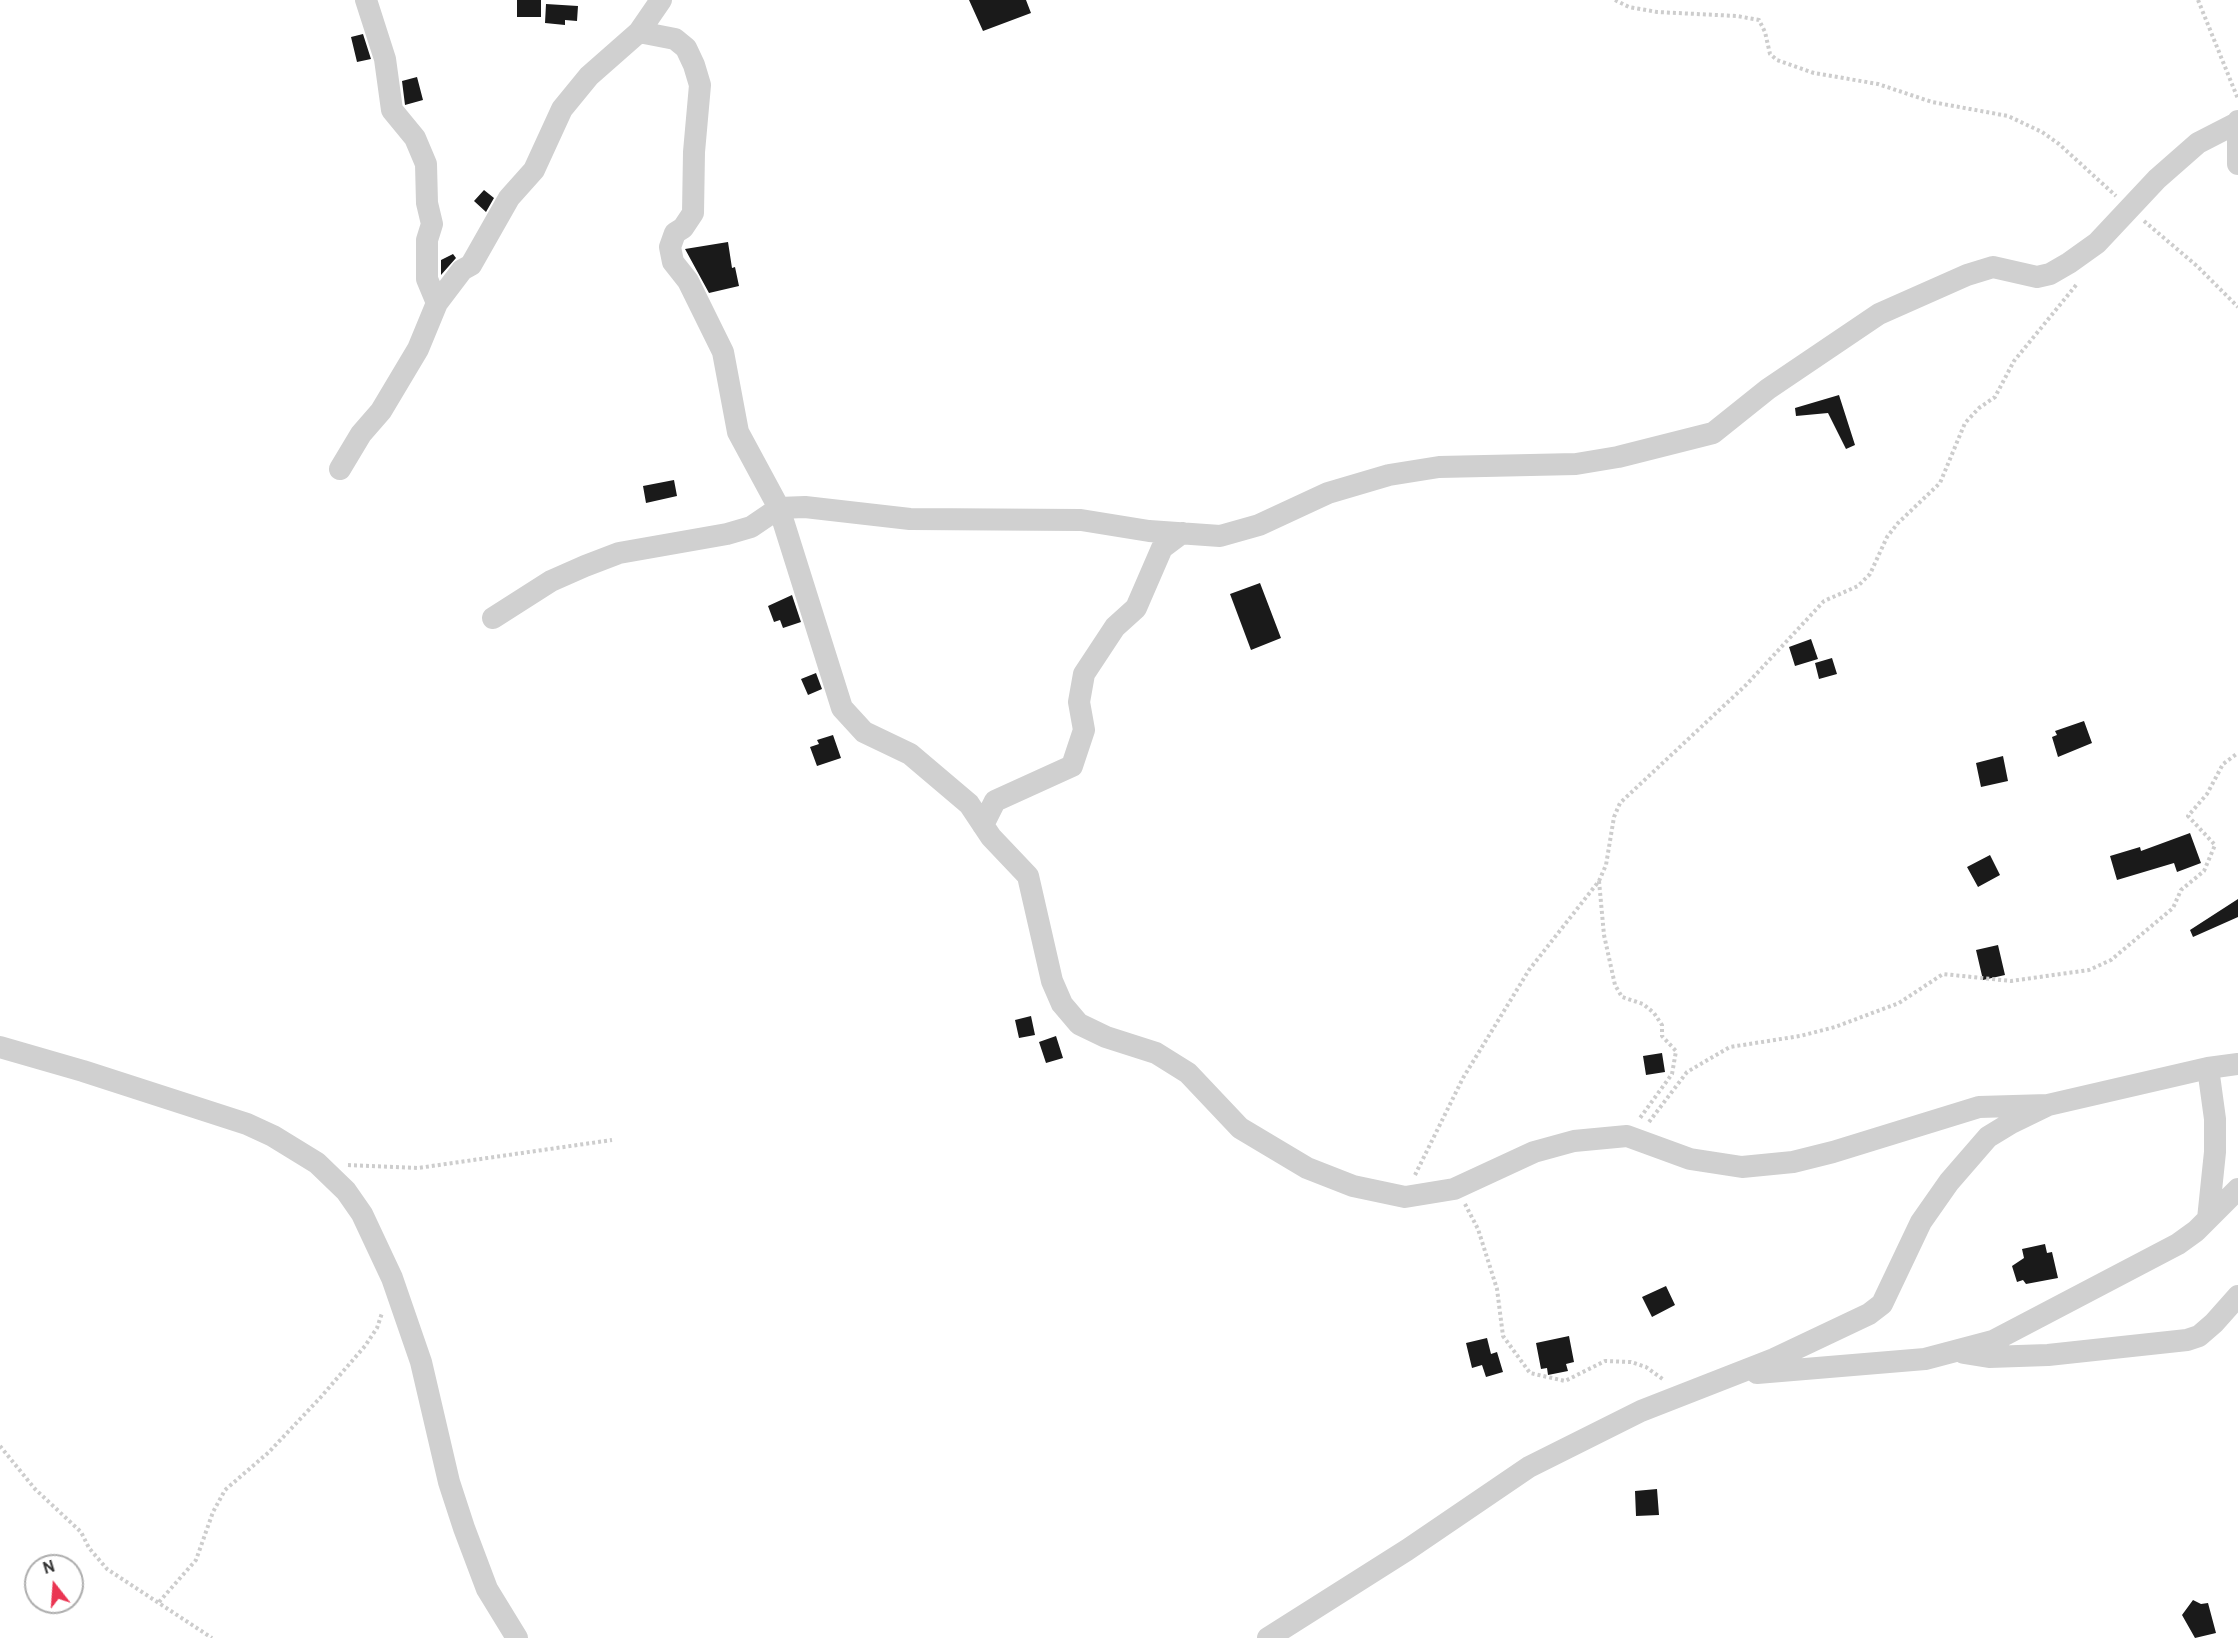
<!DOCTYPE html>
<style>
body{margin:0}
#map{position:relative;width:2238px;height:1638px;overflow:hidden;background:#fff;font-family:Overpass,sans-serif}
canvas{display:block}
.north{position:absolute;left:24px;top:1554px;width:60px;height:60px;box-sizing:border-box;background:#fff;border:2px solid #adadad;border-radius:50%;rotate:343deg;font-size:16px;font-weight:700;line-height:24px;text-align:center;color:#333}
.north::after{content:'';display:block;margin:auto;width:21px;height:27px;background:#ea3552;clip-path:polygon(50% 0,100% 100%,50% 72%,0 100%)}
</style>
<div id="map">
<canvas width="2238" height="1638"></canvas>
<div class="north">N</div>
</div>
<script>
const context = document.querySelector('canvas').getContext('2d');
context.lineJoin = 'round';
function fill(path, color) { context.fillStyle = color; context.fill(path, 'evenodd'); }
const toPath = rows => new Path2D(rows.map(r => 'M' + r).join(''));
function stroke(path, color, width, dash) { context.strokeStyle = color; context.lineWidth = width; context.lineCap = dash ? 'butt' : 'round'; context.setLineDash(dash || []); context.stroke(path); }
const building = toPath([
 [517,0,541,0,541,17,517,17],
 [969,0,1026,0,1031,13,983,31],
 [546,4,578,6,577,21,565,20,565,25,545,23],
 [363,34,371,59,357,62,351,37],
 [417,77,423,100,405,105,402,81],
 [484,190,494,198,486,212,474,201],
 [728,242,732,268,735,267,739,286,709,293,685,249],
 [453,254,456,258,441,275,441,260],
 [1839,395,1855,445,1846,449,1828,413,1796,416,1795,408],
 [674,480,677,496,646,503,643,486],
 [1260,583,1281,638,1251,650,1230,594],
 [792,595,801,622,783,628,780,620,774,622,768,606],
 [1811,639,1818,659,1795,666,1789,647],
 [1832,658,1837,674,1819,679,1815,663],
 [816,673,822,689,808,695,801,679],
 [2084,721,2092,743,2058,757,2052,737,2057,735,2055,731],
 [833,735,841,758,817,766,810,747,819,744,817,740],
 [2003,756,2008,781,1981,787,1976,763],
 [2190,833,2201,863,2177,872,2174,863,2117,880,2110,856,2140,847,2141,851],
 [1990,855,2000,875,1978,887,1967,867],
 [2238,899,2238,917,2193,937,2190,930],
 [1998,945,2005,975,1983,980,1976,950],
 [1031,1016,1035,1035,1019,1038,1015,1020],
 [1056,1036,1063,1058,1046,1063,1039,1042],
 [1662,1053,1665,1072,1646,1075,1643,1056],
 [2045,1244,2047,1253,2052,1252,2058,1278,2026,1284,2023,1280,2017,1282,2012,1266,2024,1258,2022,1249],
 [1666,1286,1675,1305,1652,1317,1642,1297],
 [1569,1336,1574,1362,1566,1364,1568,1371,1548,1375,1547,1368,1541,1369,1536,1343],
 [1487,1338,1491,1354,1497,1352,1503,1372,1486,1377,1482,1365,1472,1368,1466,1343],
 [1657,1489,1659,1515,1636,1516,1635,1491],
 [2193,1600,2201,1604,2208,1603,2216,1633,2195,1638,2182,1615]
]);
const path = toPath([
 [1615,0,1629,7,1657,12,1737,16,1759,20,1765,32,1770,54,1777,60,1814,73,1878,84,1932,102,2008,116,2042,132,2059,144,2116,196],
 [2198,0,2238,99],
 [2144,221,2197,266,2238,307],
 [1599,881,1604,935,1615,985,1622,997,1643,1004,1654,1013,1662,1025,1662,1036,1676,1051,1672,1074,1640,1118],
 [1649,1122,1687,1072,1730,1047,1800,1036,1835,1027,1899,1003,1943,974,2011,981,2089,970,2111,960,2173,908,2181,890,2204,871,2215,845,2188,816,2207,794,2223,764,2238,753],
 [348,1165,418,1168,612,1140],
 [1415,1175,1463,1078,1529,970,1599,881,1606,865,1614,817,1620,803,1746,685,1824,601,1858,586,1870,574,1887,537,1898,523,1940,483,1965,423,1979,408,1995,397,2014,361,2077,284],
 [1465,1204,1478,1229,1497,1289,1503,1336,1530,1373,1565,1381,1605,1361,1631,1362,1646,1367,1664,1380],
 [0,1446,35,1489,81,1532,89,1548,107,1569,212,1638],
 [159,1602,196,1560,213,1512,225,1490,269,1452,320,1398,365,1346,377,1328,382,1313]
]);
const street = toPath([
 [366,0,385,59,392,110,415,138,426,164,427,203,432,224,427,240,427,279,437,303],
 [639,32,675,39,686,48,694,65,700,85,694,152,693,213,683,228,675,233,670,247,673,262,688,281,723,352,738,432,779,508,842,708,864,732,910,754,969,804,991,837,1028,876,1052,981,1062,1004,1079,1024,1106,1037,1156,1053,1188,1073,1240,1128,1307,1168,1353,1186,1405,1197,1454,1189,1534,1152,1574,1141,1627,1136,1690,1159,1742,1167,1793,1162,1833,1152,1979,1107,2048,1105],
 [2238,121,2238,164],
 [340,469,361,434,381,411,418,349,437,303,462,270,471,265,509,198,534,170,562,109,589,76,639,32,661,0],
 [493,618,551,581,585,566,619,553,727,534,751,527,779,508,805,507,910,519,1081,520,1149,531,1220,536,1259,525,1328,493,1389,475,1439,467,1576,464,1618,457,1713,433,1768,389,1879,314,1967,275,1993,267,2037,277,2050,274,2069,263,2097,243,2157,179,2198,143,2237,123],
 [983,825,995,801,1072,766,1084,730,1079,702,1084,674,1115,627,1136,608,1162,548,1182,533],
 [0,1047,83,1071,247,1124,273,1136,317,1163,346,1191,362,1214,392,1278,421,1362,449,1482,464,1528,487,1589,517,1638],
 [2208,1068,2215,1119,2215,1152,2208,1219],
 [1964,1353,1989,1357,2048,1355,2187,1340,2199,1336,2214,1323,2238,1296],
 [1757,1373,1925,1359,1993,1341,2178,1244,2196,1231,2238,1189],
 [1268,1638,1407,1550,1529,1467,1641,1411,1774,1359,1869,1314,1882,1304,1921,1222,1949,1182,1988,1137,2011,1123,2048,1105,2208,1068,2238,1064]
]);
fill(building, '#1a1a1a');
stroke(path, '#cdcdcd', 4, [3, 3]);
stroke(street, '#d0d0d0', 22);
</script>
